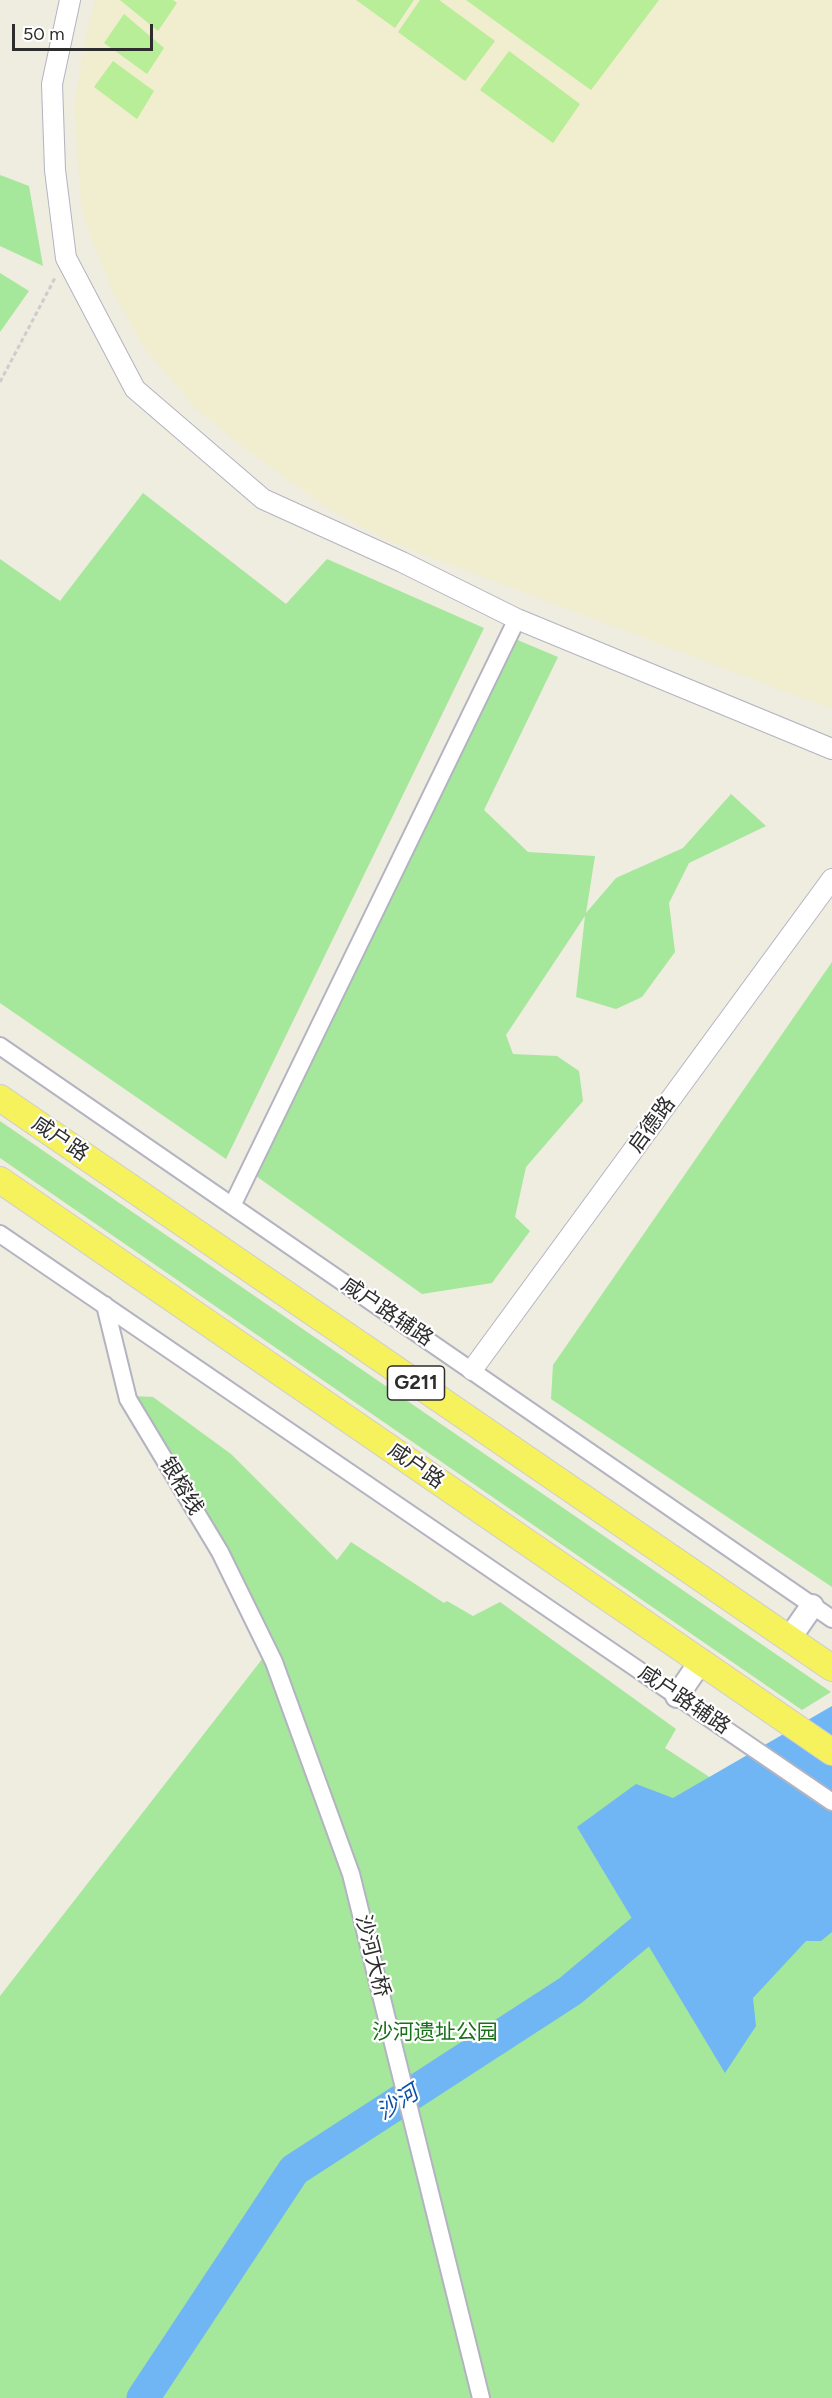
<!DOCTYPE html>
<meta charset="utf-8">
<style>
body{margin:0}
#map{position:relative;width:832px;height:2398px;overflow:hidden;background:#efece0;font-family:Figtree,sans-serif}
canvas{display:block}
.scale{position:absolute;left:12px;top:24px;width:141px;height:27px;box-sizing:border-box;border:3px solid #2d2d2d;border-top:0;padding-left:8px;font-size:18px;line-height:21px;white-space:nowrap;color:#2d2d2d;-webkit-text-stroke:4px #fff;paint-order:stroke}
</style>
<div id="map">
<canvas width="832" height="2398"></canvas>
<div class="scale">50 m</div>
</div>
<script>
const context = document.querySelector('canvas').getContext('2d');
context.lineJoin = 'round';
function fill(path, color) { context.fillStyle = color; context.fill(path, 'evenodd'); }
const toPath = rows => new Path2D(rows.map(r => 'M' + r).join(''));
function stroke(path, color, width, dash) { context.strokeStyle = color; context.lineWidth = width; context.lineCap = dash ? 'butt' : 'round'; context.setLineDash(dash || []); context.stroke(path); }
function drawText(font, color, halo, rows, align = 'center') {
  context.font = font + ' Figtree,"Noto Sans SC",sans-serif'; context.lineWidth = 4.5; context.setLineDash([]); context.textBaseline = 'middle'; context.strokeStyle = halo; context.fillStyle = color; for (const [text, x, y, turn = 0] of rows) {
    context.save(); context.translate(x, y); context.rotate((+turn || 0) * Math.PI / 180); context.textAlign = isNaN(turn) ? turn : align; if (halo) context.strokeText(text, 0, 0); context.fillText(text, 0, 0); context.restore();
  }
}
const education = toPath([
 [96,0,832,0,832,709,386,540,326,507,246,449,195,408,142,345,111,288,89,232,81,204,74,106,87,30]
]);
const green = toPath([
 [0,175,29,186,43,266,0,246],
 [0,273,29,291,0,332],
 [143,493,286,604,327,559,484,628,226,1159,0,1003,0,559,60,601],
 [501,633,558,657,484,810,528,852,595,856,586,913,616,878,683,848,731,794,766,826,689,863,669,903,675,952,642,997,616,1009,576,997,585,916,506,1035,513,1054,557,1056,579,1071,583,1101,526,1167,515,1217,530,1231,492,1283,422,1294,242,1166],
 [832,962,832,1587,551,1399,553,1365],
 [0,1121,831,1692,802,1710,0,1158],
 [132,1396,153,1397,231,1454,337,1560,351,1542,444,1603,447,1601,473,1616,500,1602,676,1729,665,1748,832,1857,832,2398,0,2398,0,1996,270,1649]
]);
const pitch = toPath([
 [120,0,173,0,177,3,158,31],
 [356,0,414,0,395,28],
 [420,0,439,0,495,41,465,81,398,32],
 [466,0,659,0,591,90],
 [124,14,164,48,147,74,104,43],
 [509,51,580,104,553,143,480,90],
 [113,61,154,91,137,119,94,87]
]);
const water = toPath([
 [832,1706,832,1932,821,1941,806,1941,753,1998,756,2026,725,2073,577,1827,636,1784,673,1798]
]);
const river = toPath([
 [143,2398,294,2170,570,1991,675,1903]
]);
const path = toPath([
 [0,382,55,278]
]);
const minor = toPath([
 [0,1046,832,1619],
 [232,1206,517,619],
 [0,1234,832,1802],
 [105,1305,128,1399,220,1552,274,1662,351,1874,481,2398]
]);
const tertiary = toPath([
 [70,0,52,84,55,170,66,258,135,389,263,499,402,562,517,619,832,749],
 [472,1370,832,879]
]);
const secondary = toPath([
 [789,1639,812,1606],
 [677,1696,701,1661]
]);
const primary = toPath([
 [0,1098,832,1668],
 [0,1180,832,1752]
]);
const shields = [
 [416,1383,57]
];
const shieldNames = [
 ["G211",416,1383]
];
const streetNames = [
 ["启德路",652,1125,-54],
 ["咸户路",60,1139,34],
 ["咸户路辅路",387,1312,34],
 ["咸户路",416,1466,35],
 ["银榕线",181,1486,59],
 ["咸户路辅路",684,1700,34],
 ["沙河大桥",372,1956,76]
];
const parkNames = [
 ["沙河遗址公园",435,2033]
];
const waterNames = [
 ["沙河",398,2103,-33]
];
fill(education, '#f1edcf');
fill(green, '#a5e79b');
fill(pitch, '#b7ee97');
fill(water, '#70b6f4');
stroke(river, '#70b6f4', 33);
stroke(minor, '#b3b3c1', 20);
stroke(tertiary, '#b3b3c1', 22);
stroke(secondary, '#b3b3c1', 26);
stroke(primary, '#cdcdcd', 28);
stroke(path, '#cdcdcd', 3, [4.5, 3]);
stroke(minor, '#fff', 16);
stroke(tertiary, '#fff', 20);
stroke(secondary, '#fff', 22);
stroke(primary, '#f6f25e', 26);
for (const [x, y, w] of shields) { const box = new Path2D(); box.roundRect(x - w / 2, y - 17, w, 34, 4.5); context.fillStyle = '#fff'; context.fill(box); stroke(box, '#2d2d2d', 1.5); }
drawText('bold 20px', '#2d2d2d', null, shieldNames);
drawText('21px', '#2d2d2d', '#fff', streetNames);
drawText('21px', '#197018', '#fff', parkNames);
drawText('italic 22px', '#0850a7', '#fff', waterNames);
</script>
